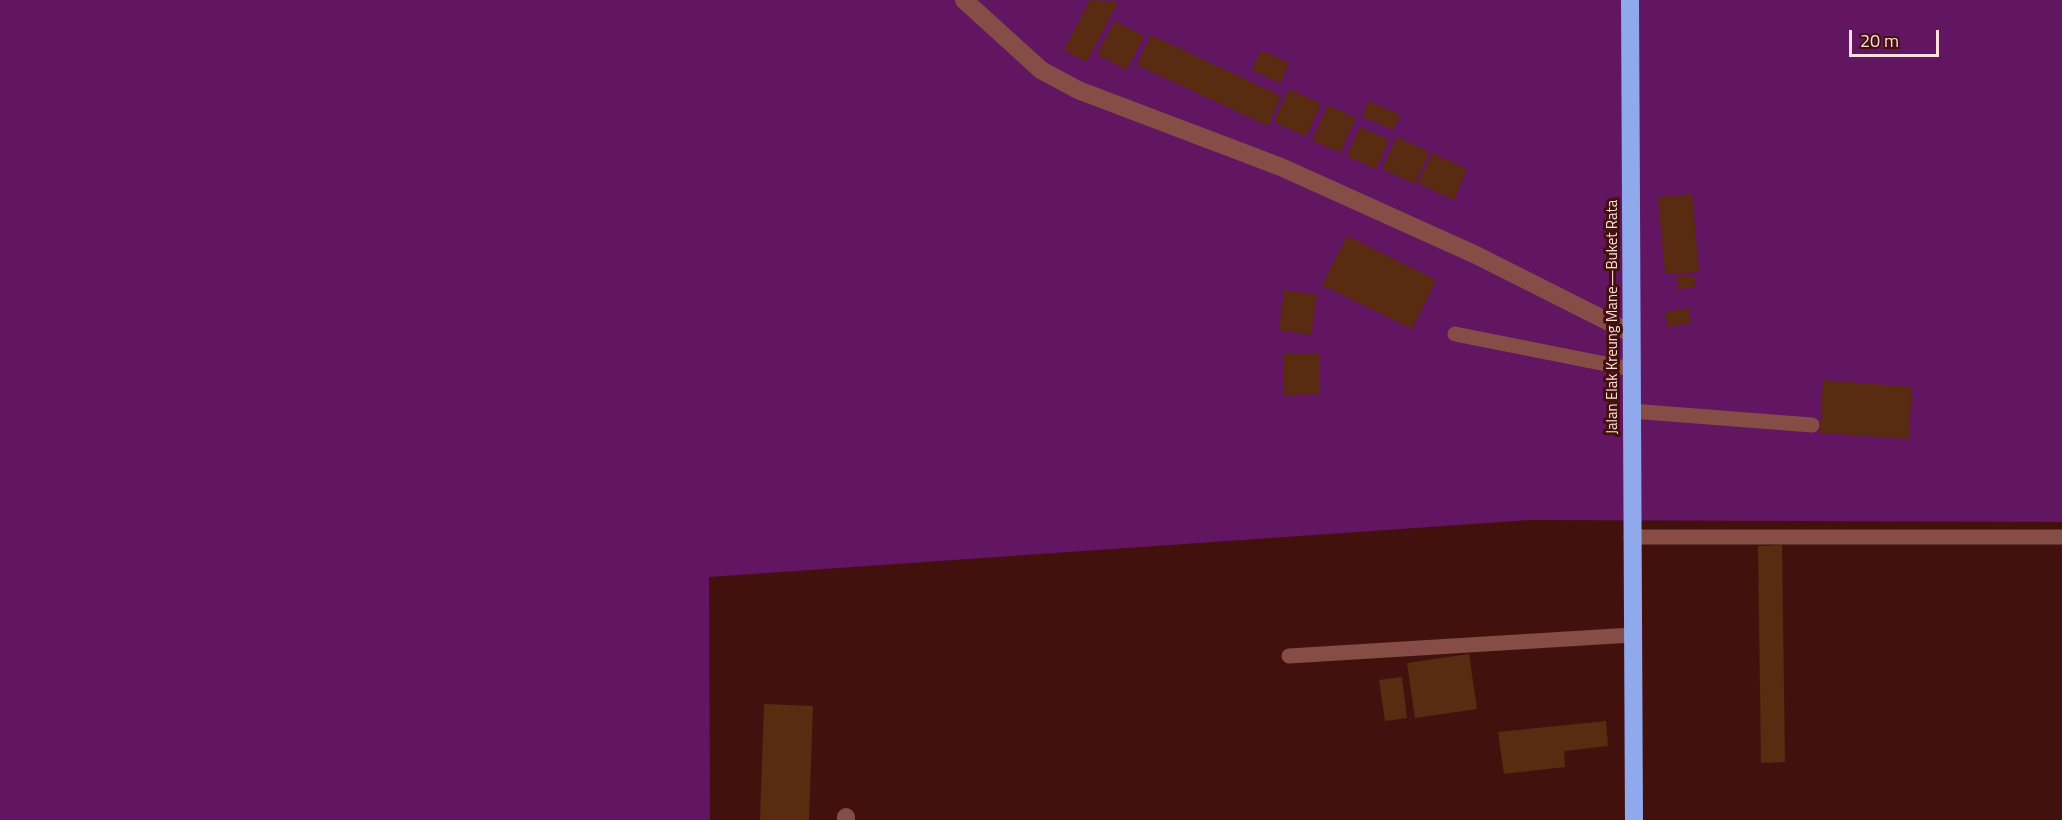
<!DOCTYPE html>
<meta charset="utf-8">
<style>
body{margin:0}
#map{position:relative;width:2062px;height:820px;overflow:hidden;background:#43110d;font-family:"Titillium Web",sans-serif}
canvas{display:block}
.scale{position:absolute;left:1849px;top:30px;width:90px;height:27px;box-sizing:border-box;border:3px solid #fbdfdb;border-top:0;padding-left:8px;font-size:18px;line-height:21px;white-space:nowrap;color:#fbdfdb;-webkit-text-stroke:4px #43110d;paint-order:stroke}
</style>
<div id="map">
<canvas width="2062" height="820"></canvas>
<div class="scale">20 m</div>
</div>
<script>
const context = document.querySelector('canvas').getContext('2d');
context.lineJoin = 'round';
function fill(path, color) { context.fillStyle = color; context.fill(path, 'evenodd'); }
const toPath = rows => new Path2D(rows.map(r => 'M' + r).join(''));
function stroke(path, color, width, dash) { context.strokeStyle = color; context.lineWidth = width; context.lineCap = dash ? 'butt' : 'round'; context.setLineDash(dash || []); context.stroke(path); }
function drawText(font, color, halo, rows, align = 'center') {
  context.font = font + ' "Titillium Web",sans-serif'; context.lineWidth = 6; context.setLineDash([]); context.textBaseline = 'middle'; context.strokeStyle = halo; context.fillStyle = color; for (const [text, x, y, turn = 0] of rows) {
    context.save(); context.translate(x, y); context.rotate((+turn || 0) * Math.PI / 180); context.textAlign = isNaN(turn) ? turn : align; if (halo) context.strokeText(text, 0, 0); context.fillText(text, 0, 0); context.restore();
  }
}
const green = toPath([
 [0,0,2062,0,2062,522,1530,520,709,577,710,820,0,820]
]);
const building = toPath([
 [1090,0,1118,2,1086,62,1064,50],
 [1115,21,1144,36,1126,70,1097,54],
 [1151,35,1281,96,1268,126,1137,65],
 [1261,50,1289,63,1280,83,1252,70],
 [1289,89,1321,104,1306,136,1274,122],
 [1369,101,1400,115,1393,130,1362,116],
 [1328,105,1356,118,1340,153,1312,140],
 [1360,127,1389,140,1376,169,1347,156],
 [1397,137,1429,152,1415,184,1382,169],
 [1432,153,1467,169,1454,200,1418,183],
 [1692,194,1699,272,1665,274,1658,197],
 [1347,236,1436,280,1412,329,1322,285],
 [1694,275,1695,287,1678,289,1676,277],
 [1284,290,1317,295,1311,335,1279,330],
 [1689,308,1691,323,1668,327,1665,312],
 [1284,354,1320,354,1320,394,1284,395],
 [1823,380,1912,387,1909,439,1820,433],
 [1782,545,1785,762,1761,763,1758,546],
 [1469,654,1477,709,1415,718,1407,663],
 [1402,677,1407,718,1385,721,1379,680],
 [764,704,813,706,809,820,760,820],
 [1606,721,1608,746,1564,751,1565,767,1504,774,1498,732]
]);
const lane = toPath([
 [1455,334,1631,369],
 [1631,411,1812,425],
 [1631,537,2062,537],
 [1289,656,1632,635]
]);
const street = toPath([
 [964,0,1041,70,1078,90,1281,167,1476,255,1631,333],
 [846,820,846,817]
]);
const highway = toPath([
 [1630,0,1634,820]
]);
const streetNames = [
 ["Jalan Elak Kreung Mane—Buket Rata",1613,317,-90]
];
fill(green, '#621561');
fill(building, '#592b10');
stroke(lane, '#854d46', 15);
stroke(street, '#854d46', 18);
stroke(highway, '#90a9ec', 18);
drawText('15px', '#fbdfdb', '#43110d', streetNames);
</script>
